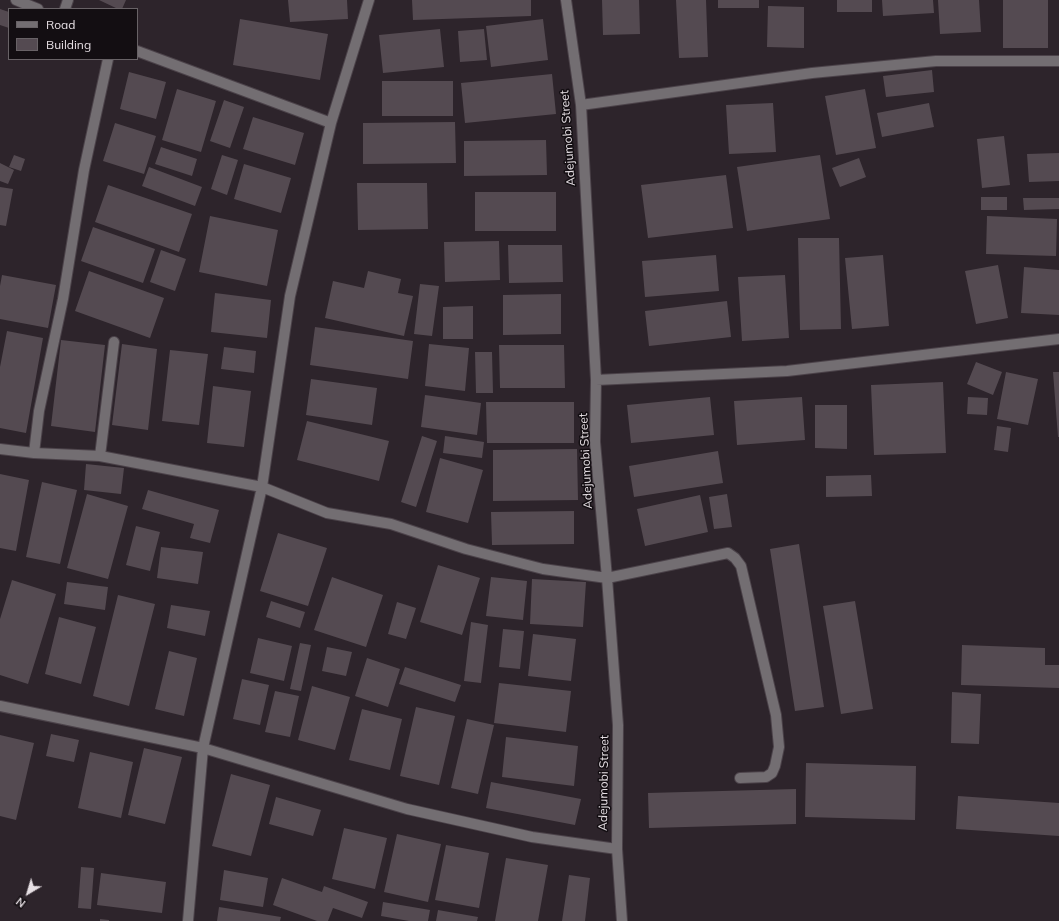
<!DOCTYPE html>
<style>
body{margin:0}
#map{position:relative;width:1059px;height:921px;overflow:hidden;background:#2d242b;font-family:Mulish,sans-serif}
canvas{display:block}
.legend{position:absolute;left:8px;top:8px;width:130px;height:52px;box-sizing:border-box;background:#130e12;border:1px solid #686266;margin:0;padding:5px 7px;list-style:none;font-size:12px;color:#e7e0e5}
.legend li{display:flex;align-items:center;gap:8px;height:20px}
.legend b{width:20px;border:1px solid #686266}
.north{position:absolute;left:8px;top:873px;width:40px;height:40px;-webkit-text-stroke:3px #130e12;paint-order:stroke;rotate:218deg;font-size:11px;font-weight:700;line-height:16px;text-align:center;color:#e7e0e5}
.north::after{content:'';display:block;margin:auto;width:14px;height:18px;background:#e7e0e5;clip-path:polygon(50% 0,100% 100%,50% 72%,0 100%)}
</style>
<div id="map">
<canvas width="1059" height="921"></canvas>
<ul class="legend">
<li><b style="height:5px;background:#736e72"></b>Road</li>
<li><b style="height:11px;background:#544a51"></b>Building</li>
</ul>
<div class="north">N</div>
</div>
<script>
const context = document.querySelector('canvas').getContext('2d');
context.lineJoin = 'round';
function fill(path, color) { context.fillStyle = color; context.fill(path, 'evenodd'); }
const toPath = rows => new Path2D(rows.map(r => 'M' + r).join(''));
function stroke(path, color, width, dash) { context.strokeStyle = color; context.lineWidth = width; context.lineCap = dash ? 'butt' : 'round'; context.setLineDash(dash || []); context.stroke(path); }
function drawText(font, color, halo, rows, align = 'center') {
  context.font = font + ' Mulish,sans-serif'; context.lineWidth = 3; context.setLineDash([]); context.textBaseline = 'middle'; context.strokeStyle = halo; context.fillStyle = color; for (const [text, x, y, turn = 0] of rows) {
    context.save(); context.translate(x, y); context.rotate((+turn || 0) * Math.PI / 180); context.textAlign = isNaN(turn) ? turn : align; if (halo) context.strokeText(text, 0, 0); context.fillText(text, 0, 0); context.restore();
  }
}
const building = toPath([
 [99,0,126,0,122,9,118,9],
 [288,0,347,0,348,19,290,22],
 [412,0,531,0,531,16,413,20],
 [602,0,639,0,640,34,603,35],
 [676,0,706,0,708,57,679,58],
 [718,0,759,0,759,8,718,8],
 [837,0,872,0,872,12,837,12],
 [882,0,933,0,934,13,883,16],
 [938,0,979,0,981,32,940,34],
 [1003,0,1048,0,1048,48,1003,48],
 [768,6,804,7,804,48,767,47],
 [0,9,9,12,9,28,0,25],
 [240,19,328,34,320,80,233,65],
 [543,19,548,60,491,67,486,26],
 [440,29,444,67,383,73,379,35],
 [484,29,487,60,460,62,458,31],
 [932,70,934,92,886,97,883,76],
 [129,72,166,82,156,119,120,109],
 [552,74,556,114,465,123,461,83],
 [382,81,453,81,453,116,382,116],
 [177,89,216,101,201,152,162,140],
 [865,89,876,148,836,155,825,96],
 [224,100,244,107,230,148,210,141],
 [773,103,776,152,729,154,726,105],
 [929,103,934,127,882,137,877,113],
 [253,117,304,133,295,165,243,149],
 [455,122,456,163,363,164,363,123],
 [115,123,156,136,144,174,103,161],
 [1004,136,1010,185,982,188,977,139],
 [546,140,547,175,464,176,464,141],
 [161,147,197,159,192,176,155,164],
 [1059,153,1059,181,1029,182,1027,154],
 [14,155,25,159,21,171,9,167],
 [222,155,238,160,227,195,211,189],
 [820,155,830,219,747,231,737,167],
 [859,158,866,177,840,187,832,168],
 [0,163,14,170,8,184,0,181],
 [244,164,291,178,281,213,234,199],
 [149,167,202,187,195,206,142,186],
 [726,175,733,228,648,238,641,185],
 [357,183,427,183,428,229,358,230],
 [108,185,192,214,179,252,95,222],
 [0,187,13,189,6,226,0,225],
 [475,192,556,192,556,231,475,231],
 [981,197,1007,197,1007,210,981,210],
 [1023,198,1059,198,1059,209,1024,210],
 [210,216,278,230,267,286,199,272],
 [987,216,1057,219,1056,256,986,254],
 [93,227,155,249,143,283,81,261],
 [798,238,839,238,841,329,800,330],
 [499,241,500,280,445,282,444,242],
 [508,245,562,245,563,282,509,283],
 [161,250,186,259,175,291,150,282],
 [716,255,719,291,645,297,642,261],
 [883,255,889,326,852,329,845,258],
 [998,265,1008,318,976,324,965,271],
 [1024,267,1059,270,1059,315,1021,313],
 [89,271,164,298,150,338,75,311],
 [368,271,401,279,398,293,413,296,404,336,325,318,333,281,364,288],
 [2,275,56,285,48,328,0,319,0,286],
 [785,275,789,338,742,341,738,277],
 [420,284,439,286,432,336,414,334],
 [215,293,271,300,267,338,211,332],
 [561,294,561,334,503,335,503,295],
 [727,301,731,337,649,346,645,311],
 [473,306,473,339,443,339,443,307],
 [315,327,413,341,408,379,310,365],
 [7,331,43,338,26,433,0,428,0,367],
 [61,340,105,345,95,432,51,426],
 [122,344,157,349,148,430,112,425],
 [429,344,469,348,465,391,425,386],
 [499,345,564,345,565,388,500,388],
 [224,347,256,351,254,373,221,369],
 [170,350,208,354,199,425,162,421],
 [475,352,492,352,493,393,476,393],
 [976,362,1002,372,993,395,967,384],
 [1006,372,1038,379,1028,425,997,419],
 [1053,372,1059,372,1059,437,1058,437],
 [311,379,377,388,372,425,306,415],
 [943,382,946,453,874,455,871,385],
 [213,386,251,391,244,447,207,443],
 [425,395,481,403,477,435,421,427],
 [710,397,714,435,631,443,627,405],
 [802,397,805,440,737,445,734,401],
 [968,397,988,398,987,415,967,414],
 [486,402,574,402,574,443,487,443],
 [815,405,847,405,847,449,815,448],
 [307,421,389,441,379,481,297,460],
 [997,426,1011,428,1008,452,994,450],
 [422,436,437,441,416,507,401,502],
 [445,436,484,442,482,458,443,453],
 [577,449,578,500,493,501,493,450],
 [718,451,723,483,634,497,629,466],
 [440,458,483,470,468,523,426,512],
 [86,464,124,468,121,494,84,490],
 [0,474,29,480,16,551,0,548],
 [871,475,872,496,826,497,826,476],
 [42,482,77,490,60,564,26,557],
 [148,490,219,510,210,543,190,538,194,524,142,509],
 [87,494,128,506,108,579,67,568],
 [727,494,732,527,714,529,709,497],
 [700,495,708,532,645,546,637,509],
 [574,511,574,544,492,545,491,512],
 [136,526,160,532,150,571,126,565],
 [278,533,327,548,308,606,260,591],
 [799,544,824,707,795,711,770,549],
 [161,547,203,552,198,584,157,578],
 [438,565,480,578,462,635,420,622],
 [332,577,383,595,366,647,314,630],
 [491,577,527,581,523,620,486,616],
 [532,579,586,582,583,627,530,624],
 [12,580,56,594,28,684,0,675,0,619],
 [67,582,108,587,105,610,64,604],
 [118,595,155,604,129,706,93,696],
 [271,601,305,612,300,628,266,617],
 [855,601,873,709,841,714,823,606],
 [397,602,416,608,406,639,388,634],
 [171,605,210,611,205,636,167,628],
 [59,617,96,627,81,684,45,674],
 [471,622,488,625,481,683,464,681],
 [503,629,524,631,520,669,499,667],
 [533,634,576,639,571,681,528,676],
 [258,638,292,646,284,681,250,673],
 [300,643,311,645,301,691,290,689],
 [962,645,1045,648,1045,665,1059,665,1059,688,961,685],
 [327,647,352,652,346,676,322,671],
 [169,651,197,658,184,716,155,709],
 [367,658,400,669,388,707,355,696],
 [405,667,461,685,455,702,399,684],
 [242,679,269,685,260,725,233,719],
 [499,683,571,691,566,732,494,723],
 [312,686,350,697,335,750,298,740],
 [275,691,299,696,290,737,265,732],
 [952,692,981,694,979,744,951,743],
 [416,707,455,716,439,785,400,776],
 [362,709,402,719,390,770,349,760],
 [467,719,494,725,478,794,451,788],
 [51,734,79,740,74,762,46,756],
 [0,735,34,743,16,820,0,816],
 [506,737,578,746,574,786,502,777],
 [144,748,182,757,165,824,128,815],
 [90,752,133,762,121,818,78,808],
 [806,763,916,766,915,820,805,817],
 [231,774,270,785,251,856,212,846],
 [491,782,581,799,575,825,486,808],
 [796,789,796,824,649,828,648,793],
 [958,796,1059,803,1059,836,956,829],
 [276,797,321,810,313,836,269,824],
 [344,828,387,838,375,889,332,879],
 [397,834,441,844,428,902,384,892],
 [446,845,489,853,479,908,435,900],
 [506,858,548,865,538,921,495,921],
 [81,867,94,868,91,909,78,908],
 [224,870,268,878,263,907,220,900],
 [101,873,166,882,162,913,97,905],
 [569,875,590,878,585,921,562,921],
 [282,878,322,892,324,886,368,902,362,918,333,908,328,921,317,921,273,905],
 [383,902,430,910,428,921,409,921,381,916],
 [219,907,281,917,280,921,217,921],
 [438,910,478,917,477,921,436,921],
 [100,919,109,920,109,921,100,921]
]);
const minor = toPath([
 [16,0,38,9],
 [566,0,581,105,596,380,595,442,607,578,618,725,617,849,622,921],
 [65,9,68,0],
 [137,51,331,123],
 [581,105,812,73,936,61,1059,61],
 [596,380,787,371,1059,339],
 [0,449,34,453,100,456,262,487,327,513,391,524,466,549,543,569,607,578,728,553,735,558,741,566,776,715,779,747,775,766,772,773,766,777,740,778],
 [34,453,39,411,63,299,84,170,108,59],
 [100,456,114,342],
 [0,706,203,748,407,809,532,837,617,849],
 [188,921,203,748,262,487,290,296,331,123,369,0]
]);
const streetNames = [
 ["Adejumobi Street",568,138,-94],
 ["Adejumobi Street",586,461,-93],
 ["Adejumobi Street",604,783,-89]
];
fill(building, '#544a51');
stroke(minor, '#4b4249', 12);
stroke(minor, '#736e72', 10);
drawText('12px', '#e7e0e5', '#130e12', streetNames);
</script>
